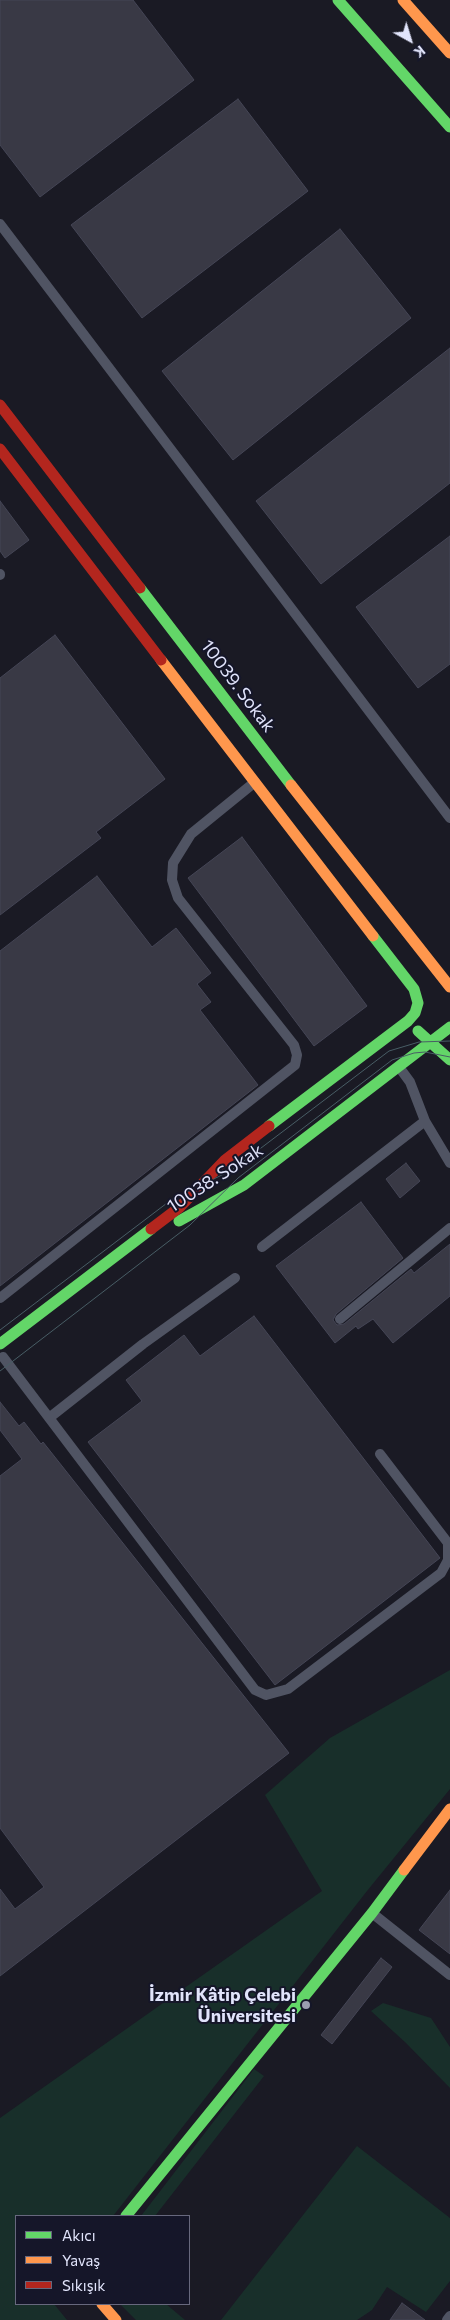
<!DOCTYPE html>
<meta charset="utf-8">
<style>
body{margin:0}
#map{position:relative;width:450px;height:2320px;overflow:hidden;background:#1a1a24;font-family:Commissioner,sans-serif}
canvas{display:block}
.legend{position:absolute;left:15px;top:2215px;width:175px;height:90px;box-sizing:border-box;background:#151629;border:1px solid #67687d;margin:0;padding:6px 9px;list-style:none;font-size:15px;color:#e1e4fb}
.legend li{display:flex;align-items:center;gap:10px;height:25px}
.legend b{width:25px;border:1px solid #67687d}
.north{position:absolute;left:385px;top:15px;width:50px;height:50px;-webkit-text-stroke:4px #151629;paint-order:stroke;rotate:141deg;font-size:14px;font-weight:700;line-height:20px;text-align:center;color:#e1e4fb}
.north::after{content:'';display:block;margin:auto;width:18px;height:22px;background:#e1e4fb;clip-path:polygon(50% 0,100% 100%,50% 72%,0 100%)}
</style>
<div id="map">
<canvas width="450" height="2320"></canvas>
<ul class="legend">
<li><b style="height:6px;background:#63d668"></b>Akıcı</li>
<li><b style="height:6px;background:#ff974d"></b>Yavaş</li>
<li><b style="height:6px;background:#b3261e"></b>Sıkışık</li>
</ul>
<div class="north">K</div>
</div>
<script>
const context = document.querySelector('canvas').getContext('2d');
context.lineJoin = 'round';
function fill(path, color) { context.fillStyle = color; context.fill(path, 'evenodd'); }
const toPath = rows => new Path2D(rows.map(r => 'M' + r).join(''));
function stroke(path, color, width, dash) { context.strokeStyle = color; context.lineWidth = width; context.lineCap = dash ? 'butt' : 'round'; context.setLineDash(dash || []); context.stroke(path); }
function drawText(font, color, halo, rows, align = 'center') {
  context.font = font + ' Commissioner,sans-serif'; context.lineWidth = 4; context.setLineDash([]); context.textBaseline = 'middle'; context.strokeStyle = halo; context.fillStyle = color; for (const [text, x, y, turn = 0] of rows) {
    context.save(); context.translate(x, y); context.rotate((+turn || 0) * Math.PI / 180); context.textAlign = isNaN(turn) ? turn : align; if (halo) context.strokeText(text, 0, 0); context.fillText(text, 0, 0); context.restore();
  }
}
const green = toPath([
 [450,1670,450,1789,367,1891,113,2216,16,2216,16,2304,54,2304,67,2320,0,2320,0,2118,322,1891,265,1795,330,1738],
 [383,2003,431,2018,450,2047,450,2088,406,2043,371,2011],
 [254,2069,264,2076,155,2216,141,2216],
 [357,2146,450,2218,450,2281,426,2312,387,2287,372,2310,357,2320,221,2320],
 [120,2304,166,2304,185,2320,136,2320]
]);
const building = toPath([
 [0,0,133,0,194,80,40,197,0,145,0,0],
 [238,99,308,191,142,318,71,225,238,99],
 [340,229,411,318,233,460,162,371,340,229],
 [450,348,450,483,321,584,256,501,450,348],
 [0,501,29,540,5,558,0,551,0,501],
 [450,536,450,664,418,688,356,607,450,536],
 [55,635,165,779,96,832,101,838,0,915,0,678,55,635],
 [242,837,367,1006,314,1046,188,878,242,837],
 [97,876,152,947,176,928,211,973,197,984,211,1002,200,1010,258,1085,0,1286,0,951,97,876],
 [406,1163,420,1181,400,1198,386,1179,406,1163],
 [361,1202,403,1258,336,1314,333,1320,337,1325,344,1324,411,1269,414,1273,450,1244,450,1296,393,1343,373,1319,358,1329,356,1326,335,1343,276,1266,361,1202],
 [254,1316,440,1558,275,1685,88,1442,142,1401,126,1380,184,1335,200,1356,254,1316],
 [0,1402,19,1426,24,1422,41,1444,43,1442,289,1753,0,1976,0,1889,15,1909,44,1887,0,1828,0,1476,22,1459,0,1430,0,1402],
 [450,1890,450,1954,419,1930,450,1890],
 [381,1958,392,1967,332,2044,321,2035,381,1958],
 [402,2303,425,2320,390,2320,402,2303]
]);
const lane = toPath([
 [0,224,450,818],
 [0,574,0,575],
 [399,1067,410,1082,425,1121,450,1163],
 [262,1247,425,1121],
 [0,1298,295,1065,297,1055,294,1045,178,898,172,880,173,863,191,834,255,782],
 [340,1319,450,1228],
 [3,1357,255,1690,266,1695,288,1689,441,1573,448,1560,448,1543,380,1454],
 [49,1418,143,1344,235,1278],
 [372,1913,450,1975],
 [447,2320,450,2316]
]);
const fast = toPath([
 [338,0,450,127],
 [140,588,291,785],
 [418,1031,450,1060],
 [269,1126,408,1021,415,1013,418,1003,414,989,373,936],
 [179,1221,244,1185,450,1027],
 [0,1344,151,1229],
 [126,2216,372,1913,404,1870]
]);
const slow = toPath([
 [403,0,450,53],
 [161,660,373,936],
 [291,785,450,987],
 [404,1870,450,1809],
 [102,2304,116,2320]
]);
const jam = toPath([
 [0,405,140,588],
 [0,449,161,660],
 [151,1229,180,1207,225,1160,269,1126]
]);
const tram = toPath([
 [0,1330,171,1200,232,1170,389,1051,419,1042,450,1041],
 [0,1371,190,1225,238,1178,392,1060,414,1053,425,1052,450,1057]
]);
const markers = [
 [306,2005,5,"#9b9db0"]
];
const streetNames = [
 ["10039. Sokak",238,686,53],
 ["10038. Sokak",215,1178,-33]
];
const poiNames = [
 ["İzmir Kâtip Çelebi",296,1995],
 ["Üniversitesi",296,2016]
];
fill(green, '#182f2a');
fill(building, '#393945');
stroke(building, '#454656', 1);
stroke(lane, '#505463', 10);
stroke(fast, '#63d668', 11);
stroke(slow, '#ff974d', 11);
stroke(jam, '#b3261e', 11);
stroke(tram, '#485d65', 1);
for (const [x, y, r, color] of markers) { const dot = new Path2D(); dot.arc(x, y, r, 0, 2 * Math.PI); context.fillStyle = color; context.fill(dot); stroke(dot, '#151629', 2); }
drawText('18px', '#e1e4fb', '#151629', streetNames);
drawText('bold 18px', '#e1e4fb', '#151629', poiNames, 'right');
</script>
